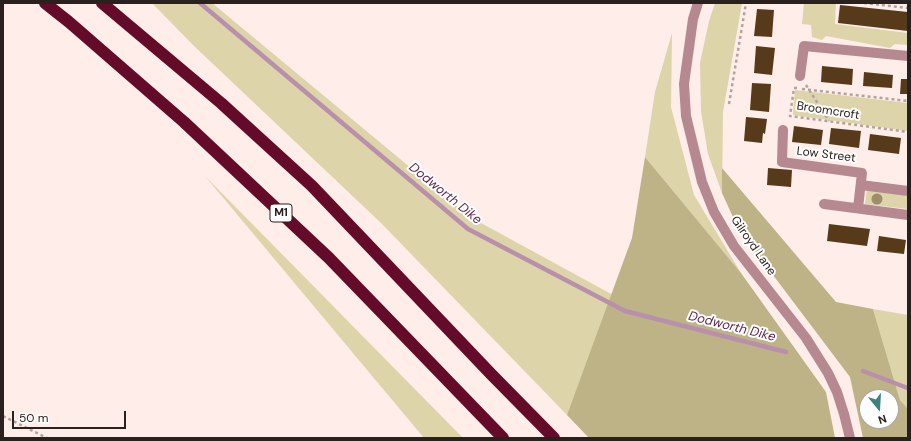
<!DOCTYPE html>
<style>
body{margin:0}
#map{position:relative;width:911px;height:441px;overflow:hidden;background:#feede8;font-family:"DM Sans",sans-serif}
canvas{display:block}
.frame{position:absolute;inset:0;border:4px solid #2a201d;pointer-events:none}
.north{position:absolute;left:859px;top:389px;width:40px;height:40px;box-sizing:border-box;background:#fefefe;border:1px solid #a9a5a4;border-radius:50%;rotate:162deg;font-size:11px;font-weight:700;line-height:16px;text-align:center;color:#2a201d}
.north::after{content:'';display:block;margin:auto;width:14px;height:18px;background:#3c837c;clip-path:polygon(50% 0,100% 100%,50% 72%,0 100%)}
.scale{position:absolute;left:12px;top:411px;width:114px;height:18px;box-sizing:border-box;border:2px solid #2a201d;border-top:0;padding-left:5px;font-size:12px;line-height:14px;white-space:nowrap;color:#2a201d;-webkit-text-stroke:3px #fefefe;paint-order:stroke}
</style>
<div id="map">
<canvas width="911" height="441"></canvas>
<div class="frame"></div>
<div class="north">N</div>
<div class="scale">50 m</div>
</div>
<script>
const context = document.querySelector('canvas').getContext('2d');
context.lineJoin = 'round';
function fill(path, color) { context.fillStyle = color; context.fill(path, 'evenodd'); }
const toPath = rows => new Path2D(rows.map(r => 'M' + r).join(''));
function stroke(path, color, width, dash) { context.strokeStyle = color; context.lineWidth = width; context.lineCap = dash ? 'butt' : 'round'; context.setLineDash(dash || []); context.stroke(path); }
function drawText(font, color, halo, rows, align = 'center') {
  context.font = font + ' "DM Sans",sans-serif'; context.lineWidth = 4; context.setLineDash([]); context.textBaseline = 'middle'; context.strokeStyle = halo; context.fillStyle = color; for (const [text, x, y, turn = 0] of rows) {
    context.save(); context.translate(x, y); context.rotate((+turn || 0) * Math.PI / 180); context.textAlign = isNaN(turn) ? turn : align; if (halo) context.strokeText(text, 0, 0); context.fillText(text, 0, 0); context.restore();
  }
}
const green = toPath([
 [152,3,212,3,470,217,613,295,567,415,381,223,193,45],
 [715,3,742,3,723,112,722,193,708,154,701,111,700,63,709,21],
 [804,3,836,3,835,24,908,33,908,45,895,44,890,48,826,36,822,40,812,37,811,25,802,24],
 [672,33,671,107,694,195,741,273,645,157,655,92],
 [795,90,908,103,908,131,793,115],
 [205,176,463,438,424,438],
 [867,189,908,195,908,209,865,204],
 [873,309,908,315,908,409,900,400]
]);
const forest = toPath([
 [645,157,741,273,826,392,835,438,589,438,567,415,632,238],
 [722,168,836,302,873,309,900,400,908,409,908,438,863,438,850,377,739,230,722,193],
 [867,397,891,397,891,421,867,421]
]);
const stream = toPath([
 [200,3,468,229,625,311,786,352],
 [863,371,905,387,908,388]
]);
const building = toPath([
 [840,5,908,12,908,31,838,23],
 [757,9,774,10,772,37,754,36],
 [756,46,775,48,772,75,754,73],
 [822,66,853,69,852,85,821,82],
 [864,72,893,75,892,88,863,86],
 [901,79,908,79,908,94,900,94],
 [752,83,771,84,769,112,750,110],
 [746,117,767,119,765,134,763,133,762,143,744,141],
 [794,126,823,130,821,145,792,142],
 [831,128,861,131,859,148,829,144],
 [870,134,901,138,899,154,868,150],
 [768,168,792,170,791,187,767,185],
 [829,224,870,229,867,246,827,241],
 [879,236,906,240,904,254,877,251]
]);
const path = toPath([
 [864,3,908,8],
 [806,85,829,121],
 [797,88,794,88,790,116,908,132],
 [802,89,908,101],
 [729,104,746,3],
 [3,416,47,438]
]);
const minor = toPath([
 [698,3,693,19,684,84,686,116,702,182,714,212,734,246,806,338,828,373,837,392,844,414,850,438],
 [800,76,804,46,908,56],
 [783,130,782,162,862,173,858,208],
 [861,185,908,191],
 [824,204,908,215]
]);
const highway = toPath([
 [45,3,69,22,184,122,329,258,503,438],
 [102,3,221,103,312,186,491,374,554,438]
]);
const trees = [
 [877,199]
];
const shields = [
 [281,213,22]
];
const shieldNames = [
 ["M1",281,213]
];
const streetNames = [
 ["Broomcroft",828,111,9],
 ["Low Street",826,155,7],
 ["Gilroyd Lane",753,246,55]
];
const waterNames = [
 ["Dodworth Dike",445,194,39],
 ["Dodworth Dike",732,327,14]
];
fill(green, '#ddd4a9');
fill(forest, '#bdb386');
stroke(stream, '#b890ac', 4.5);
fill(building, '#573a1a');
stroke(path, '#b1a39f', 2.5, [3, 3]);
stroke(minor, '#b68991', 10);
stroke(highway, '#650b2a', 12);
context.fillStyle = '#9c8e6b';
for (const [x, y] of trees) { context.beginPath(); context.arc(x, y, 5.5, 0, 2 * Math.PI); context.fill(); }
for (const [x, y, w] of shields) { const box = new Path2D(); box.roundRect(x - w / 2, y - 9, w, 18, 3); context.fillStyle = '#fefefe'; context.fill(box); stroke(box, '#2a201d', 1); }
drawText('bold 11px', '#2a201d', null, shieldNames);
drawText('12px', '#2a201d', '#fefefe', streetNames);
drawText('italic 13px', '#5c284f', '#fefefe', waterNames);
</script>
